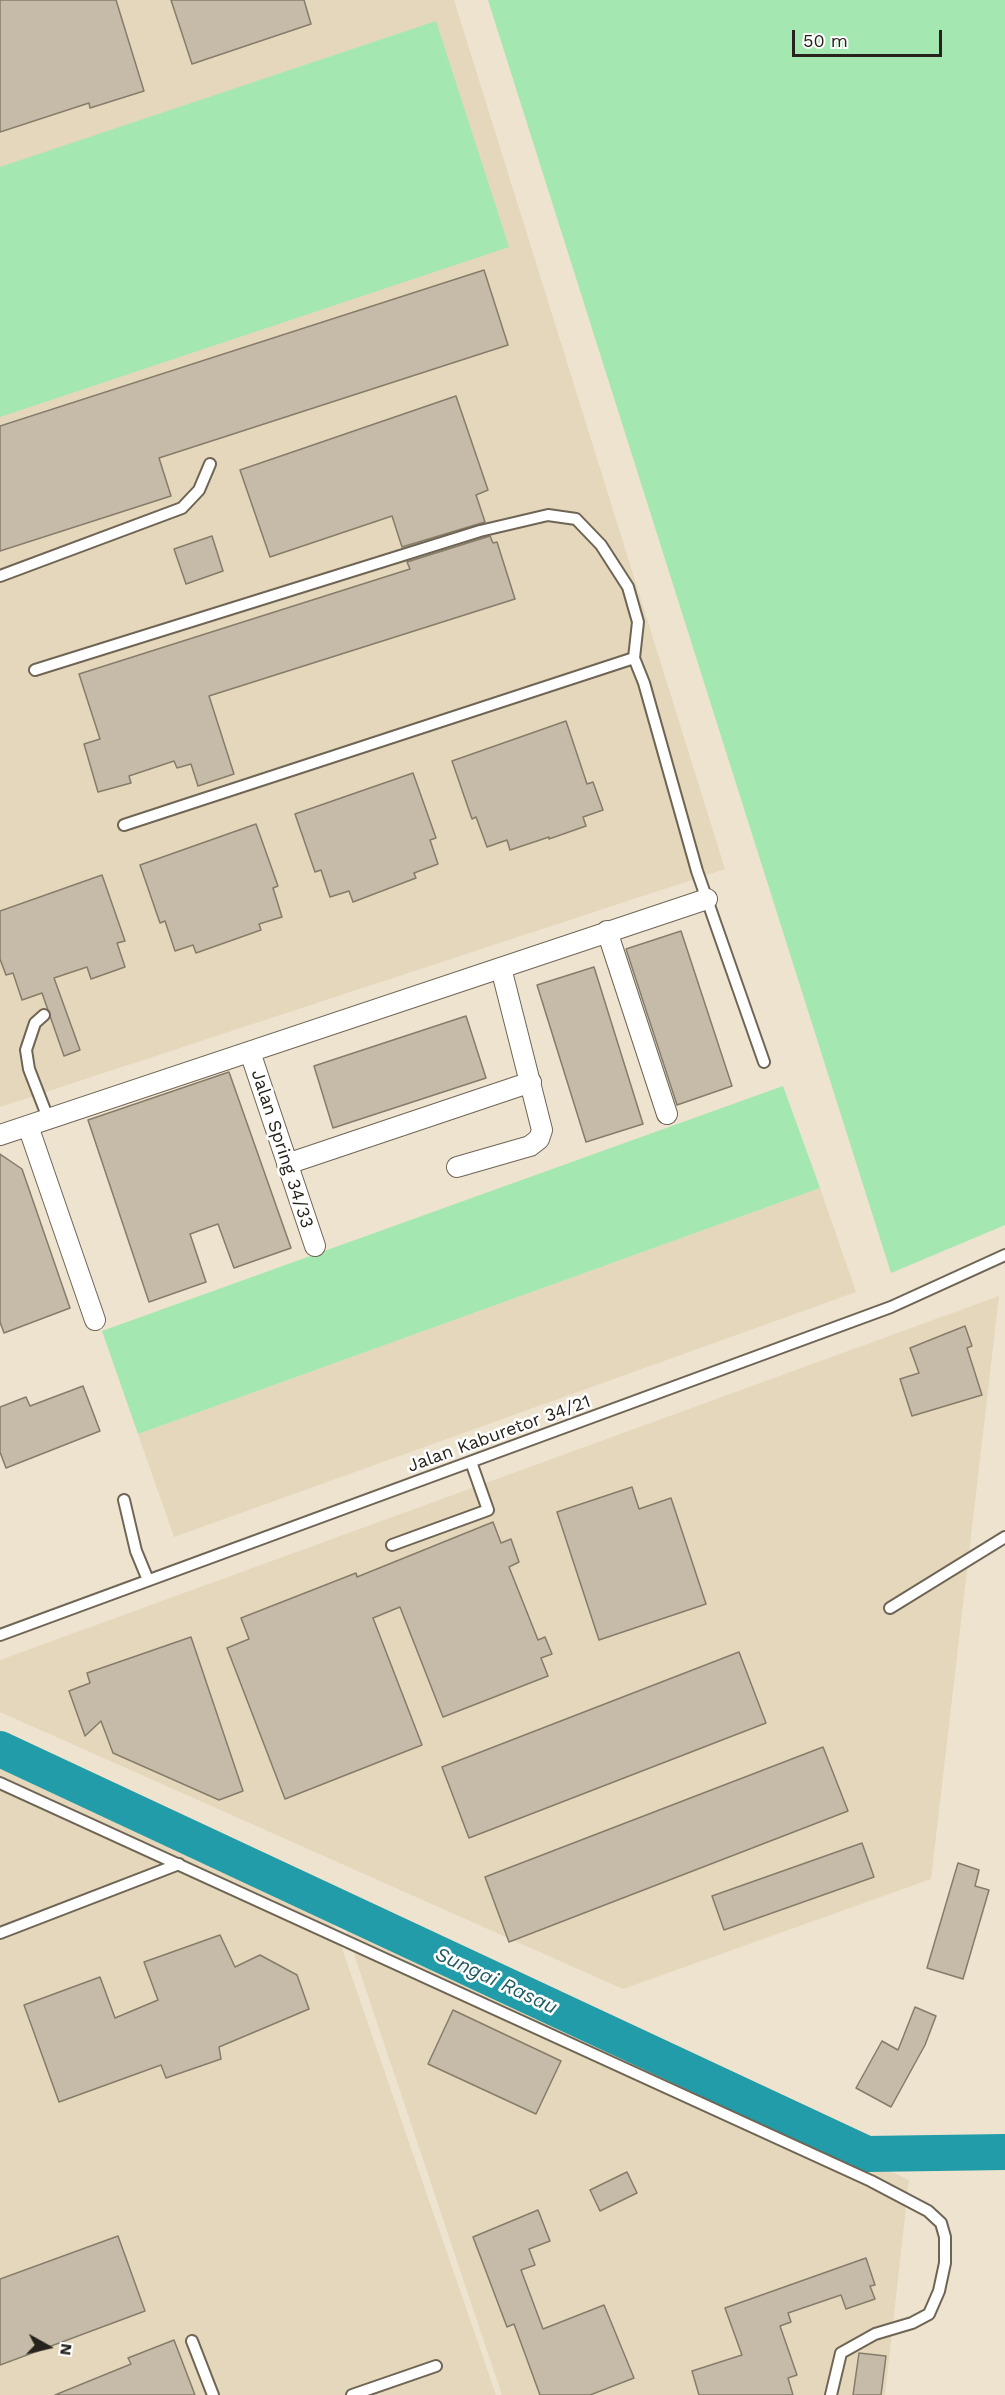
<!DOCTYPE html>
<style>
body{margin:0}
#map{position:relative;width:1005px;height:2395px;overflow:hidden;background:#ede3cf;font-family:"Work Sans",sans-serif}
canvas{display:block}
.north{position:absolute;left:18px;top:2317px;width:60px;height:60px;-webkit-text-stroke:4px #fff;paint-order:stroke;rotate:98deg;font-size:16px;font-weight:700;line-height:24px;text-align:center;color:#27231c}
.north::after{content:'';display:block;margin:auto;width:21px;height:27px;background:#27231c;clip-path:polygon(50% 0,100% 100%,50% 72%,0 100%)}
.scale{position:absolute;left:792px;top:30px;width:150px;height:27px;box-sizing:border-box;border:3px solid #27231c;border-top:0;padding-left:8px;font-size:18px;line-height:21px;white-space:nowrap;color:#27231c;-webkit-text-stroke:4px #fff;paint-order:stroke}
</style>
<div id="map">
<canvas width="1005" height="2395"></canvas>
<div class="north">N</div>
<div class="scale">50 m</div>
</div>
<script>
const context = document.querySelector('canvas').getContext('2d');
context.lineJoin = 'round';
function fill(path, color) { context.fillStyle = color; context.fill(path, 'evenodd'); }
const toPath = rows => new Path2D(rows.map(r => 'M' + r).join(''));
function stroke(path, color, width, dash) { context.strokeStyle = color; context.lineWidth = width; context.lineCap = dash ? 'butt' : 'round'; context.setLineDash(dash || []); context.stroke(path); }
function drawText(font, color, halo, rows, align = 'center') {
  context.font = font + ' "Work Sans",sans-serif'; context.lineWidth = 5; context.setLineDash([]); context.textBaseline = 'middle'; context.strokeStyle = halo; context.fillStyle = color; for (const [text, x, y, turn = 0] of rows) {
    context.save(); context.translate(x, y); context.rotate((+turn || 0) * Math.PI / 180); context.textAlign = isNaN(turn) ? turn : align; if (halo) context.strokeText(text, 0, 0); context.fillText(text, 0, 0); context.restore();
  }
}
const built = toPath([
 [0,0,454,0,725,869,0,1107],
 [820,1188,856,1292,174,1537,138,1434],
 [999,1296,931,1879,623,1989,0,1712,0,1660],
 [0,1767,333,1922,496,2395,0,2395],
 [340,1912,909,2180,885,2395,502,2395]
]);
const green = toPath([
 [488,0,1005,0,1005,1225,891,1273],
 [436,21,509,247,0,417,0,167],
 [783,1086,820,1188,138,1434,102,1331]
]);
const river = toPath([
 [0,1749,867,2154,1005,2152]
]);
const building = toPath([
 [0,0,116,0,144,91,90,108,89,103,0,132,0,0],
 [171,0,304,0,311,24,192,64,171,0],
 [484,270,508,345,159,458,171,496,0,551,0,426,484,270],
 [456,396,488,490,476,495,485,522,402,547,392,516,270,557,240,470,456,396],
 [212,536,223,571,186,584,174,549,212,536],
 [490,536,493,543,497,542,515,599,209,696,234,774,198,786,191,764,177,768,174,761,129,776,131,783,98,792,84,744,100,739,79,674,410,569,407,562,490,536],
 [566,721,587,784,593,782,603,810,583,817,586,826,549,839,549,837,510,850,507,840,487,847,476,817,472,819,452,761,566,721],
 [413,773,436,838,430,840,438,864,414,873,416,878,353,902,349,891,330,897,321,870,315,872,295,814,413,773],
 [256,824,278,886,273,888,282,917,259,924,261,930,196,953,193,945,175,951,165,921,160,923,140,865,256,824],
 [102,875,125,941,117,943,125,967,91,979,87,967,54,978,80,1050,64,1056,42,993,22,1000,13,973,6,975,0,959,0,911,102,875],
 [681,931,732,1086,677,1105,626,949,681,931],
 [594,967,643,1124,586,1142,537,985,594,967],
 [466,1016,486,1078,333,1128,314,1066,466,1016],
 [229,1072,291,1248,234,1268,218,1224,190,1234,206,1282,149,1302,88,1120,229,1072],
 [0,1154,22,1169,70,1308,4,1333,0,1322,0,1154],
 [965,1326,972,1346,967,1348,982,1395,912,1416,900,1379,919,1373,910,1348,965,1326],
 [83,1386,100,1431,6,1468,0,1452,0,1407,26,1397,30,1406,83,1386],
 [632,1487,639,1509,671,1498,706,1604,599,1640,557,1512,632,1487],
 [493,1522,501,1543,511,1539,519,1562,509,1567,538,1640,545,1637,552,1654,541,1658,548,1676,443,1717,400,1607,373,1618,422,1745,285,1799,227,1648,249,1639,241,1618,356,1573,357,1577,493,1522],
 [191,1637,243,1791,219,1800,113,1753,101,1721,85,1736,69,1691,90,1683,87,1673,191,1637],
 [739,1652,766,1723,469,1838,442,1767,739,1652],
 [823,1747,848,1811,509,1942,485,1877,823,1747],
 [862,1843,874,1877,724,1930,712,1896,862,1843],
 [958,1863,979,1870,975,1886,989,1890,963,1979,927,1968,958,1863],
 [220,1935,235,1967,260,1955,297,1975,309,2009,219,2047,221,2059,166,2078,161,2065,59,2102,24,2005,100,1977,115,2018,158,2000,144,1962,220,1935],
 [915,2007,936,2016,925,2045,891,2107,856,2088,882,2041,898,2050,915,2007],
 [453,2010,561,2061,536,2114,428,2064,453,2010],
 [627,2172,637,2193,600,2211,590,2190,627,2172],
 [538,2210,550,2241,529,2249,535,2265,521,2270,543,2329,604,2305,634,2378,590,2395,540,2395,514,2324,507,2327,473,2237,538,2210],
 [118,2236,145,2311,0,2365,0,2279,118,2236],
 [866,2258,875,2285,870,2286,875,2299,846,2309,841,2295,788,2313,791,2322,780,2326,797,2375,788,2378,793,2395,699,2395,692,2371,742,2355,725,2308,866,2258],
 [174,2340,195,2395,55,2395,131,2364,128,2358,174,2340],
 [859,2353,886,2356,881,2395,853,2395,859,2353]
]);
const lane = toPath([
 [0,576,182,508,199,490,210,464],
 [35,670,480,531,548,515,576,519,601,545,628,587,638,622,634,658],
 [124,825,634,658,644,683,697,871,764,1062],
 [44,1015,35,1023,26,1050,29,1069,48,1118],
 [124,1500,136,1551,148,1580],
 [392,1545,488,1510,471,1462],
 [890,1608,1005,1537],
 [0,1635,891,1307,1005,1255],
 [0,1783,871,2181,928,2211,941,2223,945,2237,945,2263,939,2291,929,2314,912,2323,875,2334,841,2353,831,2395],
 [0,1933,179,1864],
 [192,2341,213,2395],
 [352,2395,436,2366]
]);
const street = toPath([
 [607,931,667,1114],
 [250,1052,315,1246],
 [28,1126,95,1320],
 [0,1135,707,899],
 [287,1164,531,1082],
 [457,1167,530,1146,539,1139,542,1130,501,968]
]);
const streetNames = [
 ["Jalan Spring 34/33",282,1149,72],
 ["Jalan Kaburetor 34/21",499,1434,-20]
];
const waterNames = [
 ["Sungai Rasau",496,1981,25]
];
fill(built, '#e5d7bc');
fill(green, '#a4e7b0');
stroke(river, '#219ca8', 36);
fill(building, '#c5bba8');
stroke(building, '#857c69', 1.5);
stroke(lane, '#6f6554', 14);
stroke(street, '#6f6554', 22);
stroke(lane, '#fff', 10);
stroke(street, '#fff', 20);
drawText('18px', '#27231c', '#fff', streetNames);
drawText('italic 20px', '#1e5c62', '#fff', waterNames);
</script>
